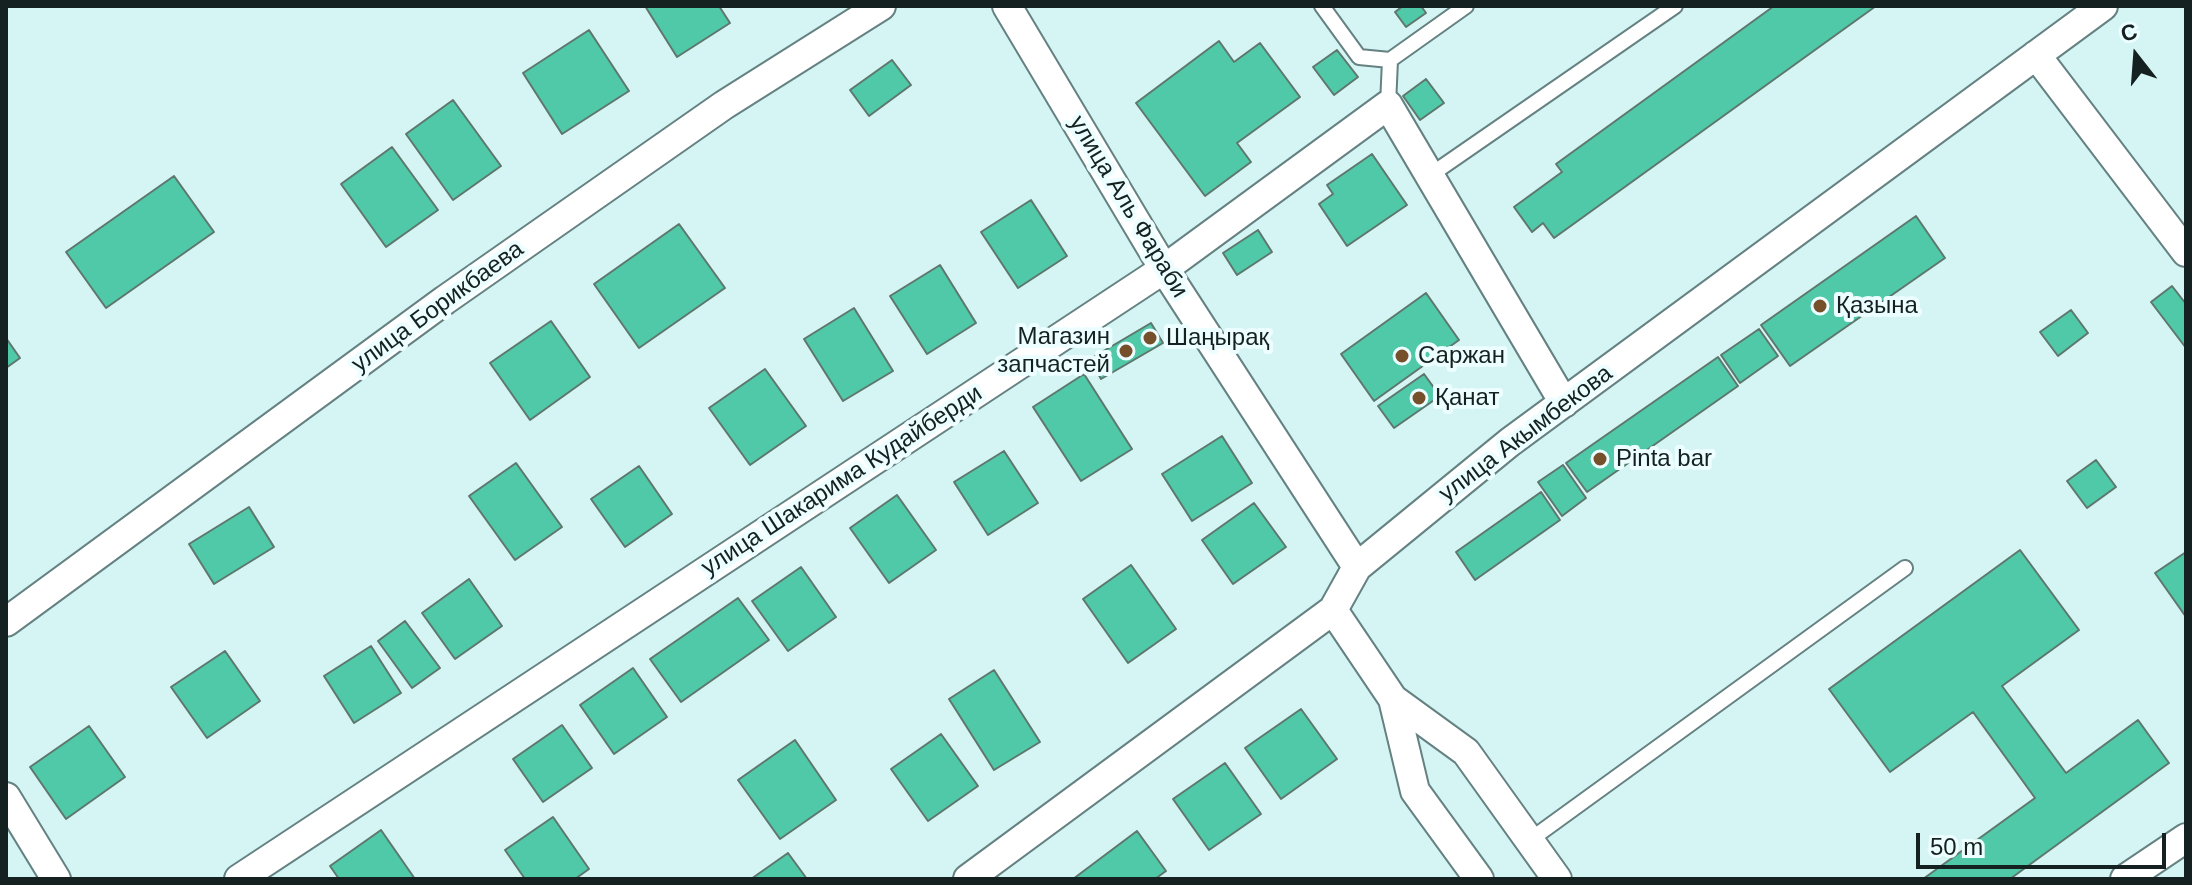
<!DOCTYPE html>
<meta charset="utf-8">
<style>
body{margin:0}
#map{position:relative;width:2192px;height:885px;overflow:hidden;background:#d5f4f4;font-family:Helvetica,sans-serif}
canvas{display:block}
.frame{position:absolute;inset:0;border:8px solid #152121;pointer-events:none}
.north{position:absolute;left:2096px;top:16px;width:80px;height:80px;-webkit-text-stroke:6px #ecfeff;paint-order:stroke;rotate:343deg;font-size:22px;font-weight:700;line-height:32px;text-align:center;color:#152121}
.north::after{content:'';display:block;margin:auto;width:28px;height:36px;background:#152121;clip-path:polygon(50% 0,100% 100%,50% 72%,0 100%)}
.scale{position:absolute;left:1916px;top:833px;width:250px;height:36px;box-sizing:border-box;border:4px solid #152121;border-top:0;padding-left:10px;font-size:24px;line-height:28px;white-space:nowrap;color:#152121;-webkit-text-stroke:6px #ecfeff;paint-order:stroke}
</style>
<div id="map">
<canvas width="2192" height="885"></canvas>
<div class="frame"></div>
<div class="north">С</div>
<div class="scale">50 m</div>
</div>
<script>
const context = document.querySelector('canvas').getContext('2d');
context.lineJoin = 'round';
function fill(path, color) { context.fillStyle = color; context.fill(path, 'evenodd'); }
const toPath = rows => new Path2D(rows.map(r => 'M' + r).join(''));
function stroke(path, color, width, dash) { context.strokeStyle = color; context.lineWidth = width; context.lineCap = dash ? 'butt' : 'round'; context.setLineDash(dash || []); context.stroke(path); }
function drawText(font, color, halo, rows, align = 'center') {
  context.font = font + ' Helvetica,sans-serif'; context.lineWidth = 8; context.setLineDash([]); context.textBaseline = 'middle'; context.strokeStyle = halo; context.fillStyle = color; for (const [text, x, y, turn = 0] of rows) {
    context.save(); context.translate(x, y); context.rotate((+turn || 0) * Math.PI / 180); context.textAlign = isNaN(turn) ? turn : align; if (halo) context.strokeText(text, 0, 0); context.fillText(text, 0, 0); context.restore();
  }
}
const building = toPath([
 [645,6,719,6,730,23,677,57,645,6],
 [1403,6,1421,6,1426,13,1406,27,1395,12,1403,6],
 [1774,6,1876,6,1554,238,1543,223,1532,232,1514,207,1562,172,1556,164,1774,6],
 [589,30,629,91,562,134,523,73,589,30],
 [1219,41,1234,62,1260,43,1300,97,1237,143,1251,162,1205,196,1136,103,1219,41],
 [1337,50,1358,77,1334,95,1313,67,1337,50],
 [892,60,911,85,869,116,850,90,892,60],
 [1426,79,1444,103,1420,120,1403,96,1426,79],
 [453,100,501,166,453,200,406,134,453,100],
 [392,147,438,210,386,247,341,184,392,147],
 [1372,154,1407,205,1347,246,1319,204,1333,194,1327,185,1372,154],
 [174,176,214,232,106,308,66,252,174,176],
 [1031,200,1067,256,1018,288,981,232,1031,200],
 [1916,216,1945,258,1790,366,1761,325,1916,216],
 [679,224,725,288,639,348,594,284,679,224],
 [1258,230,1272,252,1237,275,1223,253,1258,230],
 [940,265,976,323,927,354,890,296,940,265],
 [2172,286,2186,304,2186,348,2151,302,2172,286],
 [1426,293,1459,340,1374,401,1341,354,1426,293],
 [854,308,893,371,843,401,804,339,854,308],
 [2071,310,2088,333,2058,356,2040,332,2071,310],
 [551,321,590,377,530,420,490,363,551,321],
 [1151,323,1163,343,1101,379,1090,359,1151,323],
 [1759,329,1778,356,1740,383,1721,355,1759,329],
 [6,338,20,358,6,368,6,338],
 [1718,357,1738,386,1587,492,1566,463,1718,357],
 [765,369,806,426,750,465,709,408,765,369],
 [1084,374,1132,449,1081,481,1033,407,1084,374],
 [1424,374,1440,396,1394,428,1378,406,1424,374],
 [1222,436,1252,483,1192,521,1162,474,1222,436],
 [1004,451,1038,503,988,535,954,482,1004,451],
 [2096,460,2116,487,2087,508,2067,481,2096,460],
 [516,463,562,527,515,560,469,496,516,463],
 [1563,465,1586,498,1562,516,1538,482,1563,465],
 [639,466,672,514,625,547,591,499,639,466],
 [1541,492,1560,520,1475,580,1456,552,1541,492],
 [897,495,936,550,889,583,850,528,897,495],
 [1254,503,1286,547,1233,584,1202,540,1254,503],
 [249,507,274,547,214,584,189,544,249,507],
 [2020,550,2079,630,2002,686,2066,773,2138,720,2169,763,2010,879,1923,879,2035,798,1973,712,1890,772,1829,689,2020,550],
 [2186,552,2186,617,2155,573,2186,552],
 [1131,565,1176,629,1128,663,1083,599,1131,565],
 [801,567,836,617,788,651,752,601,801,567],
 [469,579,502,626,455,659,422,613,469,579],
 [738,598,769,640,681,702,650,659,738,598],
 [405,621,440,668,412,688,378,641,405,621],
 [371,646,401,693,354,723,324,676,371,646],
 [225,651,260,701,207,738,171,687,225,651],
 [633,668,667,717,614,754,580,705,633,668],
 [994,670,1040,742,994,770,949,699,994,670],
 [1301,709,1337,759,1281,799,1245,748,1301,709],
 [562,725,592,768,543,802,513,759,562,725],
 [89,726,125,777,66,819,30,767,89,726],
 [941,734,978,786,928,821,891,769,941,734],
 [795,740,836,800,780,839,738,780,795,740],
 [1225,763,1261,814,1209,850,1173,799,1225,763],
 [553,817,589,869,575,879,525,879,505,850,553,817],
 [381,830,415,879,339,879,330,866,381,830],
 [1137,831,1166,871,1155,879,1073,879,1137,831],
 [788,853,807,879,751,879,788,853]
]);
const service = toPath([
 [1322,6,1359,57,1390,60],
 [1388,105,1390,60,1466,6],
 [1429,176,1675,6],
 [1530,840,1905,568]
]);
const minor = toPath([
 [1007,6,1164,269,1357,567],
 [2036,55,2186,252],
 [1333,610,1393,699,1466,752,1557,879],
 [6,622,445,300,724,105,881,6],
 [1393,699,1415,791,1479,879],
 [6,797,56,879],
 [239,879,1164,269,1388,105,1564,403],
 [968,879,1333,610,1357,567,1510,442,2103,6],
 [2125,879,2186,838]
]);
const markers = [
 [1820,306,8,"#75502b"],
 [1150,338,8,"#75502b"],
 [1126,351,8,"#75502b"],
 [1402,356,8,"#75502b"],
 [1419,398,8,"#75502b"],
 [1600,459,8,"#75502b"]
];
const streetNames = [
 ["улица Аль Фараби",1128,207,59],
 ["улица Борикбаева",438,307,-36],
 ["улица Акымбекова",1526,434,-37],
 ["улица Шакарима Кудайберди",842,481,-33]
];
const poiNames = [
 ["Қазына",1836,306],
 ["Магазин",1110,337,"right"],
 ["запчастей",1110,365,"right"],
 ["Шаңырақ",1166,338],
 ["Саржан",1418,356],
 ["Қанат",1435,398],
 ["Pinta bar",1616,459]
];
fill(building, '#4fc9a7');
stroke(building, '#5e776e', 2);
stroke(service, '#658182', 18);
stroke(minor, '#658182', 32);
stroke(service, '#fff', 14);
stroke(minor, '#fff', 28);
for (const [x, y, r, color] of markers) { const dot = new Path2D(); dot.arc(x, y, r, 0, 2 * Math.PI); context.fillStyle = color; context.fill(dot); stroke(dot, '#ecfeff', 3); }
drawText('24px', '#152121', '#ecfeff', streetNames);
drawText('24px', '#152121', '#ecfeff', poiNames, 'left');
</script>
